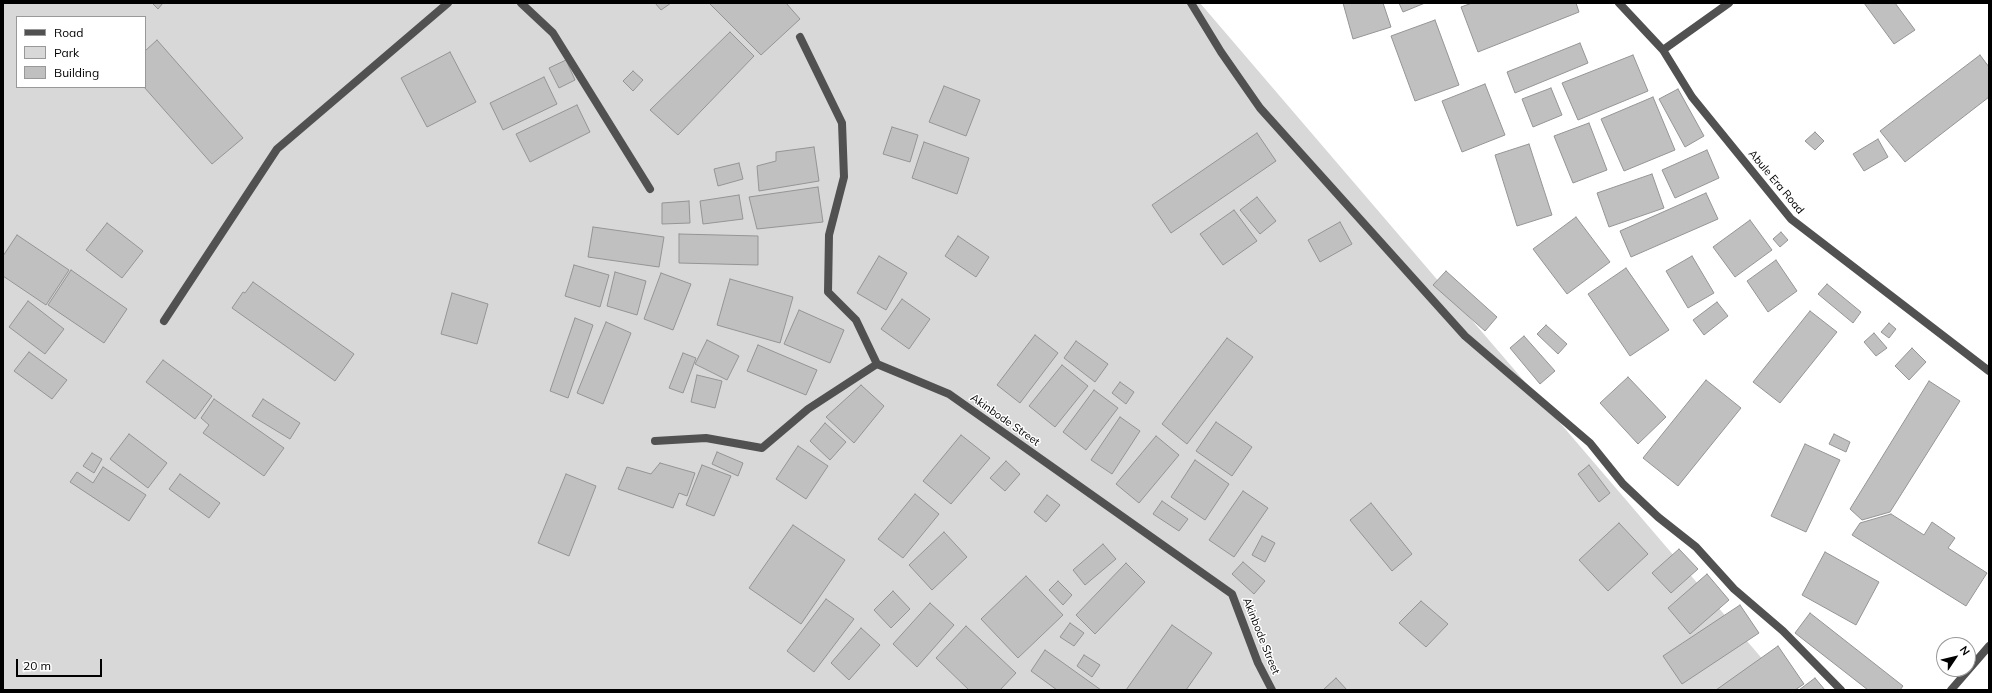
<!DOCTYPE html>
<style>
body{margin:0}
#map{position:relative;width:1992px;height:693px;overflow:hidden;background:#fff;font-family:Mulish,sans-serif}
canvas{display:block}
.frame{position:absolute;inset:0;border:4px solid #000;pointer-events:none}
.legend{position:absolute;left:16px;top:16px;width:130px;height:72px;box-sizing:border-box;background:#fff;border:1px solid #999;margin:0;padding:5px 7px;list-style:none;font-size:12px;color:#000}
.legend li{display:flex;align-items:center;gap:8px;height:20px}
.legend b{width:20px;border:1px solid #999}
.north{position:absolute;left:1936px;top:637px;width:40px;height:40px;box-sizing:border-box;background:#fff;border:1px solid #999;border-radius:50%;rotate:55deg;font-size:11px;font-weight:700;line-height:16px;text-align:center;color:#000}
.north::after{content:'';display:block;margin:auto;width:14px;height:18px;background:#000;clip-path:polygon(50% 0,100% 100%,50% 72%,0 100%)}
.scale{position:absolute;left:16px;top:659px;width:86px;height:18px;box-sizing:border-box;border:2px solid #000;border-top:0;padding-left:5px;font-size:12px;line-height:14px;white-space:nowrap;color:#000;-webkit-text-stroke:3px #fff;paint-order:stroke}
</style>
<div id="map">
<canvas width="1992" height="693"></canvas>
<div class="frame"></div>
<ul class="legend">
<li><b style="height:5px;background:#515151"></b>Road</li>
<li><b style="height:11px;background:#d8d8d8"></b>Park</li>
<li><b style="height:11px;background:#c0c0c0"></b>Building</li>
</ul>
<div class="north">N</div>
<div class="scale">20 m</div>
</div>
<script>
const context = document.querySelector('canvas').getContext('2d');
context.lineJoin = 'round';
function fill(path, color) { context.fillStyle = color; context.fill(path, 'evenodd'); }
const toPath = rows => new Path2D(rows.map(r => 'M' + r).join(''));
function stroke(path, color, width, dash) { context.strokeStyle = color; context.lineWidth = width; context.lineCap = dash ? 'butt' : 'round'; context.setLineDash(dash || []); context.stroke(path); }
function drawText(font, color, halo, rows, align = 'center') {
  context.font = font + ' Mulish,sans-serif'; context.lineWidth = 3; context.setLineDash([]); context.textBaseline = 'middle'; context.strokeStyle = halo; context.fillStyle = color; for (const [text, x, y, turn = 0] of rows) {
    context.save(); context.translate(x, y); context.rotate((+turn || 0) * Math.PI / 180); context.textAlign = isNaN(turn) ? turn : align; if (halo) context.strokeText(text, 0, 0); context.fillText(text, 0, 0); context.restore();
  }
}
const green = toPath([
 [3,3,1200,3,1789,690,3,690],
 [17,17,145,17,145,87,17,87]
]);
const building = toPath([
 [152,3,163,3,158,9,152,3],
 [655,3,671,3,661,10,655,3],
 [709,3,786,3,800,19,761,55,709,3],
 [1343,3,1383,3,1391,27,1353,39,1343,3],
 [1399,3,1425,3,1403,12,1399,3],
 [1472,3,1576,3,1579,12,1478,52,1461,7,1472,3],
 [1864,3,1895,3,1915,30,1894,44,1864,3],
 [1435,20,1459,85,1415,101,1391,36,1435,20],
 [730,32,754,56,678,135,650,110,730,32],
 [157,40,243,138,212,164,144,87,145,51,157,40],
 [1580,43,1588,63,1515,93,1507,72,1580,43],
 [450,52,476,102,427,127,401,78,450,52],
 [1633,55,1648,91,1578,120,1562,83,1633,55],
 [1980,55,1989,67,1989,97,1905,162,1880,131,1980,55],
 [566,60,575,80,559,88,549,68,566,60],
 [633,71,643,80,633,91,623,81,633,71],
 [544,77,557,104,503,130,490,103,544,77],
 [1485,84,1505,135,1462,152,1442,101,1485,84],
 [944,86,980,100,966,136,929,122,944,86],
 [1551,88,1562,115,1533,127,1522,99,1551,88],
 [1678,89,1704,136,1685,147,1659,99,1678,89],
 [1653,97,1675,150,1624,171,1601,119,1653,97],
 [577,105,590,132,530,162,516,134,577,105],
 [1589,123,1607,170,1573,183,1554,136,1589,123],
 [892,127,918,135,910,162,883,154,892,127],
 [1815,132,1824,141,1815,150,1805,141,1815,132],
 [1257,133,1276,161,1171,233,1152,205,1257,133],
 [1878,139,1888,157,1864,171,1853,154,1878,139],
 [924,142,969,158,957,194,912,178,924,142],
 [1529,144,1552,215,1517,226,1495,155,1529,144],
 [814,147,819,181,759,191,757,166,776,161,776,152,814,147],
 [1707,150,1719,178,1675,198,1662,170,1707,150],
 [739,163,743,179,718,186,714,169,739,163],
 [1652,174,1664,208,1609,227,1597,193,1652,174],
 [818,187,823,222,757,229,749,197,818,187],
 [1706,193,1718,219,1631,257,1620,231,1706,193],
 [739,195,743,219,703,224,700,201,739,195],
 [1257,197,1276,221,1260,234,1240,210,1257,197],
 [689,201,690,223,662,224,662,203,689,201],
 [1234,210,1257,241,1223,265,1200,234,1234,210],
 [1576,217,1610,262,1567,294,1533,249,1576,217],
 [1750,220,1772,250,1735,277,1713,247,1750,220],
 [1340,222,1352,244,1320,262,1308,240,1340,222],
 [107,223,143,251,122,278,86,250,107,223],
 [593,227,664,237,659,267,588,257,593,227],
 [1781,232,1788,240,1780,247,1773,239,1781,232],
 [679,234,758,236,758,265,679,263,679,234],
 [17,235,69,270,46,305,3,276,3,256,17,235],
 [958,236,989,257,976,277,945,256,958,236],
 [879,256,907,273,886,310,857,293,879,256],
 [1692,256,1714,293,1688,308,1666,271,1692,256],
 [1776,260,1797,291,1768,312,1747,281,1776,260],
 [574,265,609,275,600,307,565,296,574,265],
 [1626,268,1669,330,1630,356,1588,294,1626,268],
 [71,270,127,309,104,343,48,305,71,270],
 [1446,271,1497,317,1485,331,1433,285,1446,271],
 [615,272,646,281,637,315,607,306,615,272],
 [661,273,691,284,673,330,644,319,661,273],
 [730,279,793,297,780,343,717,325,730,279],
 [253,282,354,354,335,381,232,308,243,292,245,293,253,282],
 [1827,284,1861,312,1853,323,1818,294,1827,284],
 [452,293,488,304,477,344,441,334,452,293],
 [902,299,930,319,909,349,881,329,902,299],
 [28,301,64,329,45,354,9,327,28,301],
 [1717,302,1728,316,1704,335,1693,320,1717,302],
 [799,310,844,330,830,363,784,344,799,310],
 [1810,311,1837,332,1780,403,1753,382,1810,311],
 [575,318,593,325,568,398,550,391,575,318],
 [606,322,631,333,603,404,577,393,606,322],
 [1889,323,1896,329,1889,338,1881,332,1889,323],
 [1546,325,1567,344,1558,354,1537,334,1546,325],
 [1874,333,1887,348,1876,356,1864,342,1874,333],
 [1035,335,1058,353,1020,403,997,385,1035,335],
 [1524,336,1555,371,1540,384,1510,348,1524,336],
 [1227,338,1253,357,1187,444,1162,424,1227,338],
 [707,340,739,356,727,380,695,364,707,340],
 [1076,341,1108,364,1095,382,1064,358,1076,341],
 [758,345,817,370,806,395,747,371,758,345],
 [1912,348,1926,362,1909,380,1895,366,1912,348],
 [29,352,67,380,52,399,14,371,29,352],
 [683,353,696,358,683,393,669,388,683,353],
 [163,360,212,396,195,419,146,382,163,360],
 [1062,365,1088,386,1055,427,1029,406,1062,365],
 [697,375,722,381,715,408,691,402,697,375],
 [1628,377,1666,417,1638,444,1600,403,1628,377],
 [1706,380,1741,408,1678,486,1643,458,1706,380],
 [1929,381,1960,401,1890,512,1862,520,1850,509,1929,381],
 [1120,382,1134,392,1126,404,1112,393,1120,382],
 [861,385,884,406,854,443,826,417,861,385],
 [1094,390,1118,408,1086,450,1063,432,1094,390],
 [214,399,284,448,264,476,203,433,209,425,201,418,214,399],
 [263,399,300,423,290,439,252,416,263,399],
 [1120,417,1140,431,1112,474,1091,460,1120,417],
 [1216,422,1252,447,1232,476,1196,451,1216,422],
 [825,423,846,442,830,460,810,441,825,423],
 [129,434,167,463,148,488,110,459,129,434],
 [1834,434,1850,442,1846,452,1829,444,1834,434],
 [961,435,990,458,951,504,923,481,961,435],
 [1156,436,1179,455,1139,503,1116,484,1156,436],
 [1805,444,1840,460,1806,532,1771,516,1805,444],
 [798,446,828,466,806,499,776,479,798,446],
 [717,452,743,463,738,476,712,464,717,452],
 [92,453,102,459,94,473,83,466,92,453],
 [1195,460,1229,484,1205,520,1171,497,1195,460],
 [1006,461,1020,474,1005,491,990,478,1006,461],
 [660,463,695,473,687,496,679,493,673,508,618,489,627,467,651,474,660,463],
 [702,465,731,476,714,516,686,505,702,465],
 [1589,465,1610,493,1599,502,1578,474,1589,465],
 [103,467,146,495,129,521,70,482,77,472,93,483,103,467],
 [180,474,220,503,209,518,169,489,180,474],
 [566,474,596,486,569,556,538,543,566,474],
 [1243,491,1268,508,1234,557,1209,540,1243,491],
 [915,494,939,514,903,558,878,539,915,494],
 [1047,495,1060,505,1046,522,1034,512,1047,495],
 [1162,501,1188,519,1179,531,1153,514,1162,501],
 [1371,503,1412,554,1392,571,1350,520,1371,503],
 [1891,514,1924,535,1932,522,1955,538,1948,548,1987,573,1966,606,1852,535,1860,523,1891,514],
 [1619,523,1648,554,1608,591,1579,560,1619,523],
 [793,525,845,560,801,624,749,588,793,525],
 [944,532,967,557,932,590,909,565,944,532],
 [1262,536,1275,543,1265,562,1252,555,1262,536],
 [1103,544,1116,559,1085,585,1073,570,1103,544],
 [1679,549,1698,569,1671,593,1652,573,1679,549],
 [1825,552,1879,582,1856,625,1802,595,1825,552],
 [1243,562,1265,581,1254,594,1232,574,1243,562],
 [1126,563,1145,582,1095,634,1076,615,1126,563],
 [1707,574,1729,600,1690,634,1668,608,1707,574],
 [1026,576,1063,615,1018,658,981,619,1026,576],
 [1058,581,1072,595,1063,605,1049,590,1058,581],
 [893,591,910,609,891,628,874,610,893,591],
 [826,599,854,619,814,672,787,651,826,599],
 [1421,601,1448,624,1426,647,1399,623,1421,601],
 [930,603,954,625,917,667,893,644,930,603],
 [1740,605,1759,633,1682,684,1663,656,1740,605],
 [1810,613,1903,686,1900,690,1868,690,1795,633,1810,613],
 [1070,623,1084,633,1074,646,1060,637,1070,623],
 [1172,625,1212,653,1186,690,1126,690,1172,625],
 [966,626,1016,673,1000,690,969,690,936,658,966,626],
 [861,628,880,645,849,680,831,663,861,628],
 [1778,646,1804,684,1795,690,1716,690,1778,646],
 [1045,650,1101,690,1057,690,1031,671,1045,650],
 [1084,655,1100,665,1092,677,1077,666,1084,655],
 [1336,678,1347,690,1323,690,1336,678],
 [1815,678,1825,690,1799,690,1815,678]
]);
const street = toPath([
 [521,3,553,33,650,189],
 [1191,3,1221,52,1260,108,1465,336,1590,443,1623,484,1658,517,1696,547,1734,589,1783,631,1841,690],
 [1619,3,1663,50,1692,97,1791,219,1989,371],
 [800,37,842,123,844,177,829,235,828,292,856,320,877,364],
 [1663,50,1729,3],
 [164,321,277,149,448,3],
 [655,441,706,438,762,448,808,409,877,364,949,394,1232,594,1258,663,1272,690],
 [1951,690,1989,646]
]);
const streetNames = [
 ["Abule Era Road",1776,182,50],
 ["Akinbode Street",1005,420,35],
 ["Akinbode Street",1261,636,68]
];
fill(green, '#d8d8d8');
fill(building, '#c0c0c0');
stroke(building, '#959595', 1);
stroke(street, '#515151', 8);
drawText('11px', '#000', '#fff', streetNames);
</script>
